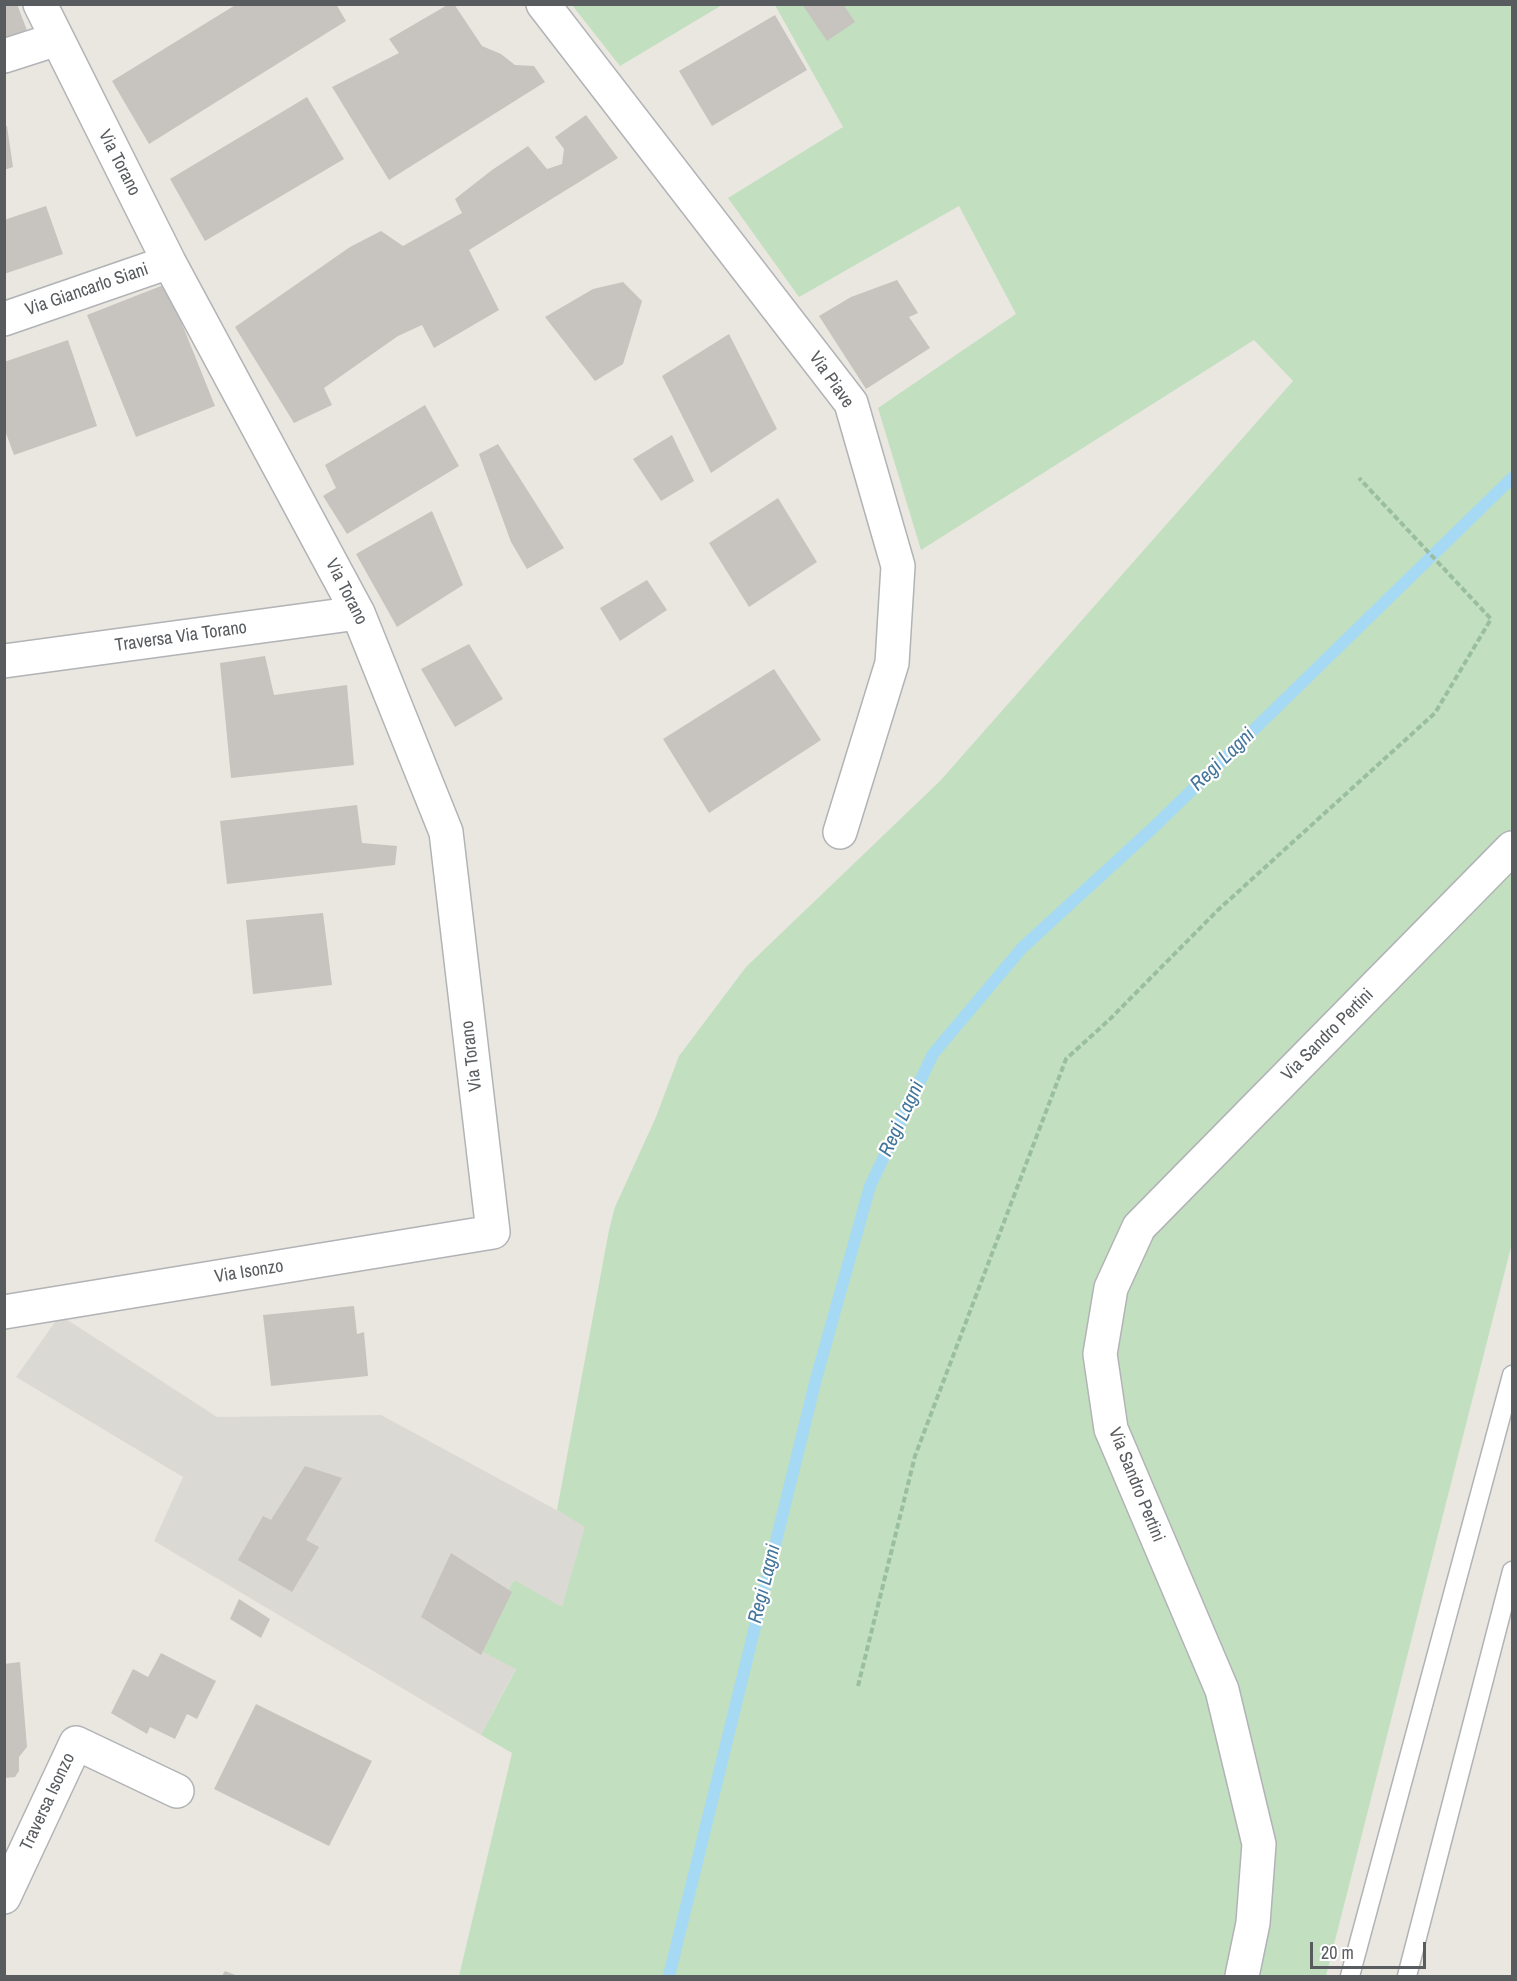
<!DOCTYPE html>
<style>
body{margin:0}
#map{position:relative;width:1517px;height:1981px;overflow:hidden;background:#eae7e0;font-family:"Archivo Narrow",sans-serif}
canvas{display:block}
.frame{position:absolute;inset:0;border:6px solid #595c5f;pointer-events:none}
.scale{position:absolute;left:1310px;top:1942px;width:116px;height:27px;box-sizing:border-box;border:3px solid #595c5f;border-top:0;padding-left:8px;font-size:18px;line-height:21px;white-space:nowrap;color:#595c5f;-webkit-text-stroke:4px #fff;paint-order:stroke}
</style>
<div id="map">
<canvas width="1517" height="1981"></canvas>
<div class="frame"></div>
<div class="scale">20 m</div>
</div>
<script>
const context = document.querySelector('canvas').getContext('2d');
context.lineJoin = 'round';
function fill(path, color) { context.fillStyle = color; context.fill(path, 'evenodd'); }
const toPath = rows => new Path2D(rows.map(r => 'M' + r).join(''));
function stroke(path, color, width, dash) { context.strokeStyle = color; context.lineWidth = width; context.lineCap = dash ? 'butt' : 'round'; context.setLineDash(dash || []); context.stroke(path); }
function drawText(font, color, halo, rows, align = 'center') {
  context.font = font + ' "Archivo Narrow",sans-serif'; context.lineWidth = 4.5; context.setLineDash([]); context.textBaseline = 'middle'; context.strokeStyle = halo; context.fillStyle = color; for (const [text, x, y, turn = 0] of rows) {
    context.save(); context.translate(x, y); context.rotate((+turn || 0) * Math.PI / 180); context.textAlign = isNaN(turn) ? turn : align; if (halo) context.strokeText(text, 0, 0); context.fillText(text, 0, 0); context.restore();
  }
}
const industrial = toPath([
 [60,1315,217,1417,381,1415,586,1526,562,1608,513,1580,516,1668,481,1735,154,1541,183,1477,16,1377]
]);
const green = toPath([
 [572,5,722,5,620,66],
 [775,5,1512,5,1512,1243,1326,1976,459,1976,512,1753,481,1735,516,1669,478,1649,514,1580,562,1607,585,1527,557,1510,609,1230,615,1207,656,1117,679,1056,746,967,940,781,1293,381,1254,340,921,550,878,408,1016,314,959,206,799,297,728,198,843,127]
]);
const stream = toPath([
 [669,1976,816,1379,870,1186,933,1054,1022,948,1154,827,1512,478]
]);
const building = toPath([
 [4,4,17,4,28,33,4,41],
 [237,4,336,4,346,21,149,144,112,81],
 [449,4,454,4,482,46,501,54,515,65,534,66,545,82,389,180,332,87,399,53,389,39],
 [802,4,843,4,855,22,827,41],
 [775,15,807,70,712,126,679,71],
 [307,97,344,159,205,241,170,179],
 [586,115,618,158,469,250,499,310,434,348,422,325,398,336,324,388,332,405,294,423,235,327,350,247,381,231,403,246,462,213,455,199,492,170,528,146,547,169,562,164,564,149,555,137],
 [7,126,13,167,4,170,4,127],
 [46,206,63,254,4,274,4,220],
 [897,280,918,313,909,317,930,348,866,389,819,316,851,297],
 [623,282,642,301,623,364,595,381,545,317,593,289],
 [166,284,215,406,136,437,87,315],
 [729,334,777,429,711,473,662,376],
 [68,340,97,426,14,455,4,428,4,362],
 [425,405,459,466,347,534,323,496,336,488,325,465],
 [672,435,694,481,661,501,633,459],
 [498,444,564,548,527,569,511,542,479,454],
 [778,498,817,562,749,607,709,543],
 [432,511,463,585,397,627,356,554],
 [647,580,667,610,620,641,600,608],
 [469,644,503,699,455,727,421,669],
 [265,656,274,695,347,685,354,765,231,778,220,663],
 [774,669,821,740,709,813,663,739],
 [357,805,362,843,397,846,395,865,227,884,220,821],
 [323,913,332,985,253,994,246,920],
 [354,1306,357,1334,364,1332,368,1376,271,1386,263,1315],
 [305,1466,342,1478,306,1540,319,1547,292,1592,238,1560,263,1516,271,1520],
 [451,1553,512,1592,481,1655,421,1617],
 [239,1599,270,1619,261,1638,230,1619],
 [161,1653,216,1681,197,1719,187,1714,175,1739,150,1727,147,1734,111,1713,133,1669,148,1677],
 [20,1662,27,1747,19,1757,19,1771,15,1777,4,1778,4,1664],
 [256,1704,372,1761,329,1846,214,1789],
 [225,1971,238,1976,222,1976]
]);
const path = toPath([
 [858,1686,915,1456,1066,1059,1109,1020,1218,910,1435,713,1491,619,1359,478]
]);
const lane = toPath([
 [1350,1976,1512,1375],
 [1407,1976,1512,1571]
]);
const street = toPath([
 [543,4,851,403,898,566,892,663,840,832],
 [4,56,57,39],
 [4,319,169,262],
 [4,661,358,613],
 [4,1312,493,1232,446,832,358,613,169,262,40,4],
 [4,1897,76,1743,177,1791],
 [1242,1976,1253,1923,1259,1844,1222,1690,1111,1429,1100,1354,1111,1288,1139,1227,1512,848]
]);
const streetNames = [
 ["Via Torano",119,163,63],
 ["Via Giancarlo Siani",87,290,-19],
 ["Via Piave",831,380,55],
 ["Via Torano",346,592,63],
 ["Traversa Via Torano",181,637,-8],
 ["Via Sandro Pertini",1328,1035,-45],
 ["Via Torano",472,1056,-97],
 ["Via Isonzo",249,1272,-9],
 ["Via Sandro Pertini",1136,1485,68],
 ["Traversa Isonzo",48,1802,-65]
];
const waterNames = [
 ["Regi Lagni",1223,760,-44],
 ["Regi Lagni",902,1119,-65],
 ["Regi Lagni",765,1584,-76]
];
fill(industrial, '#dbd9d4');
fill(green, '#c2dfbf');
stroke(stream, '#a6d9f4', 12);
fill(building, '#c7c3bf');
stroke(lane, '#b1b3b6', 21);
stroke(street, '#b1b3b6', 36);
stroke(path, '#9abfa0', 4, [6, 3]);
stroke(lane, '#fff', 18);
stroke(street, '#fff', 33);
drawText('18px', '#595c5f', '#fff', streetNames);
drawText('italic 20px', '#44769b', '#fff', waterNames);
</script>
